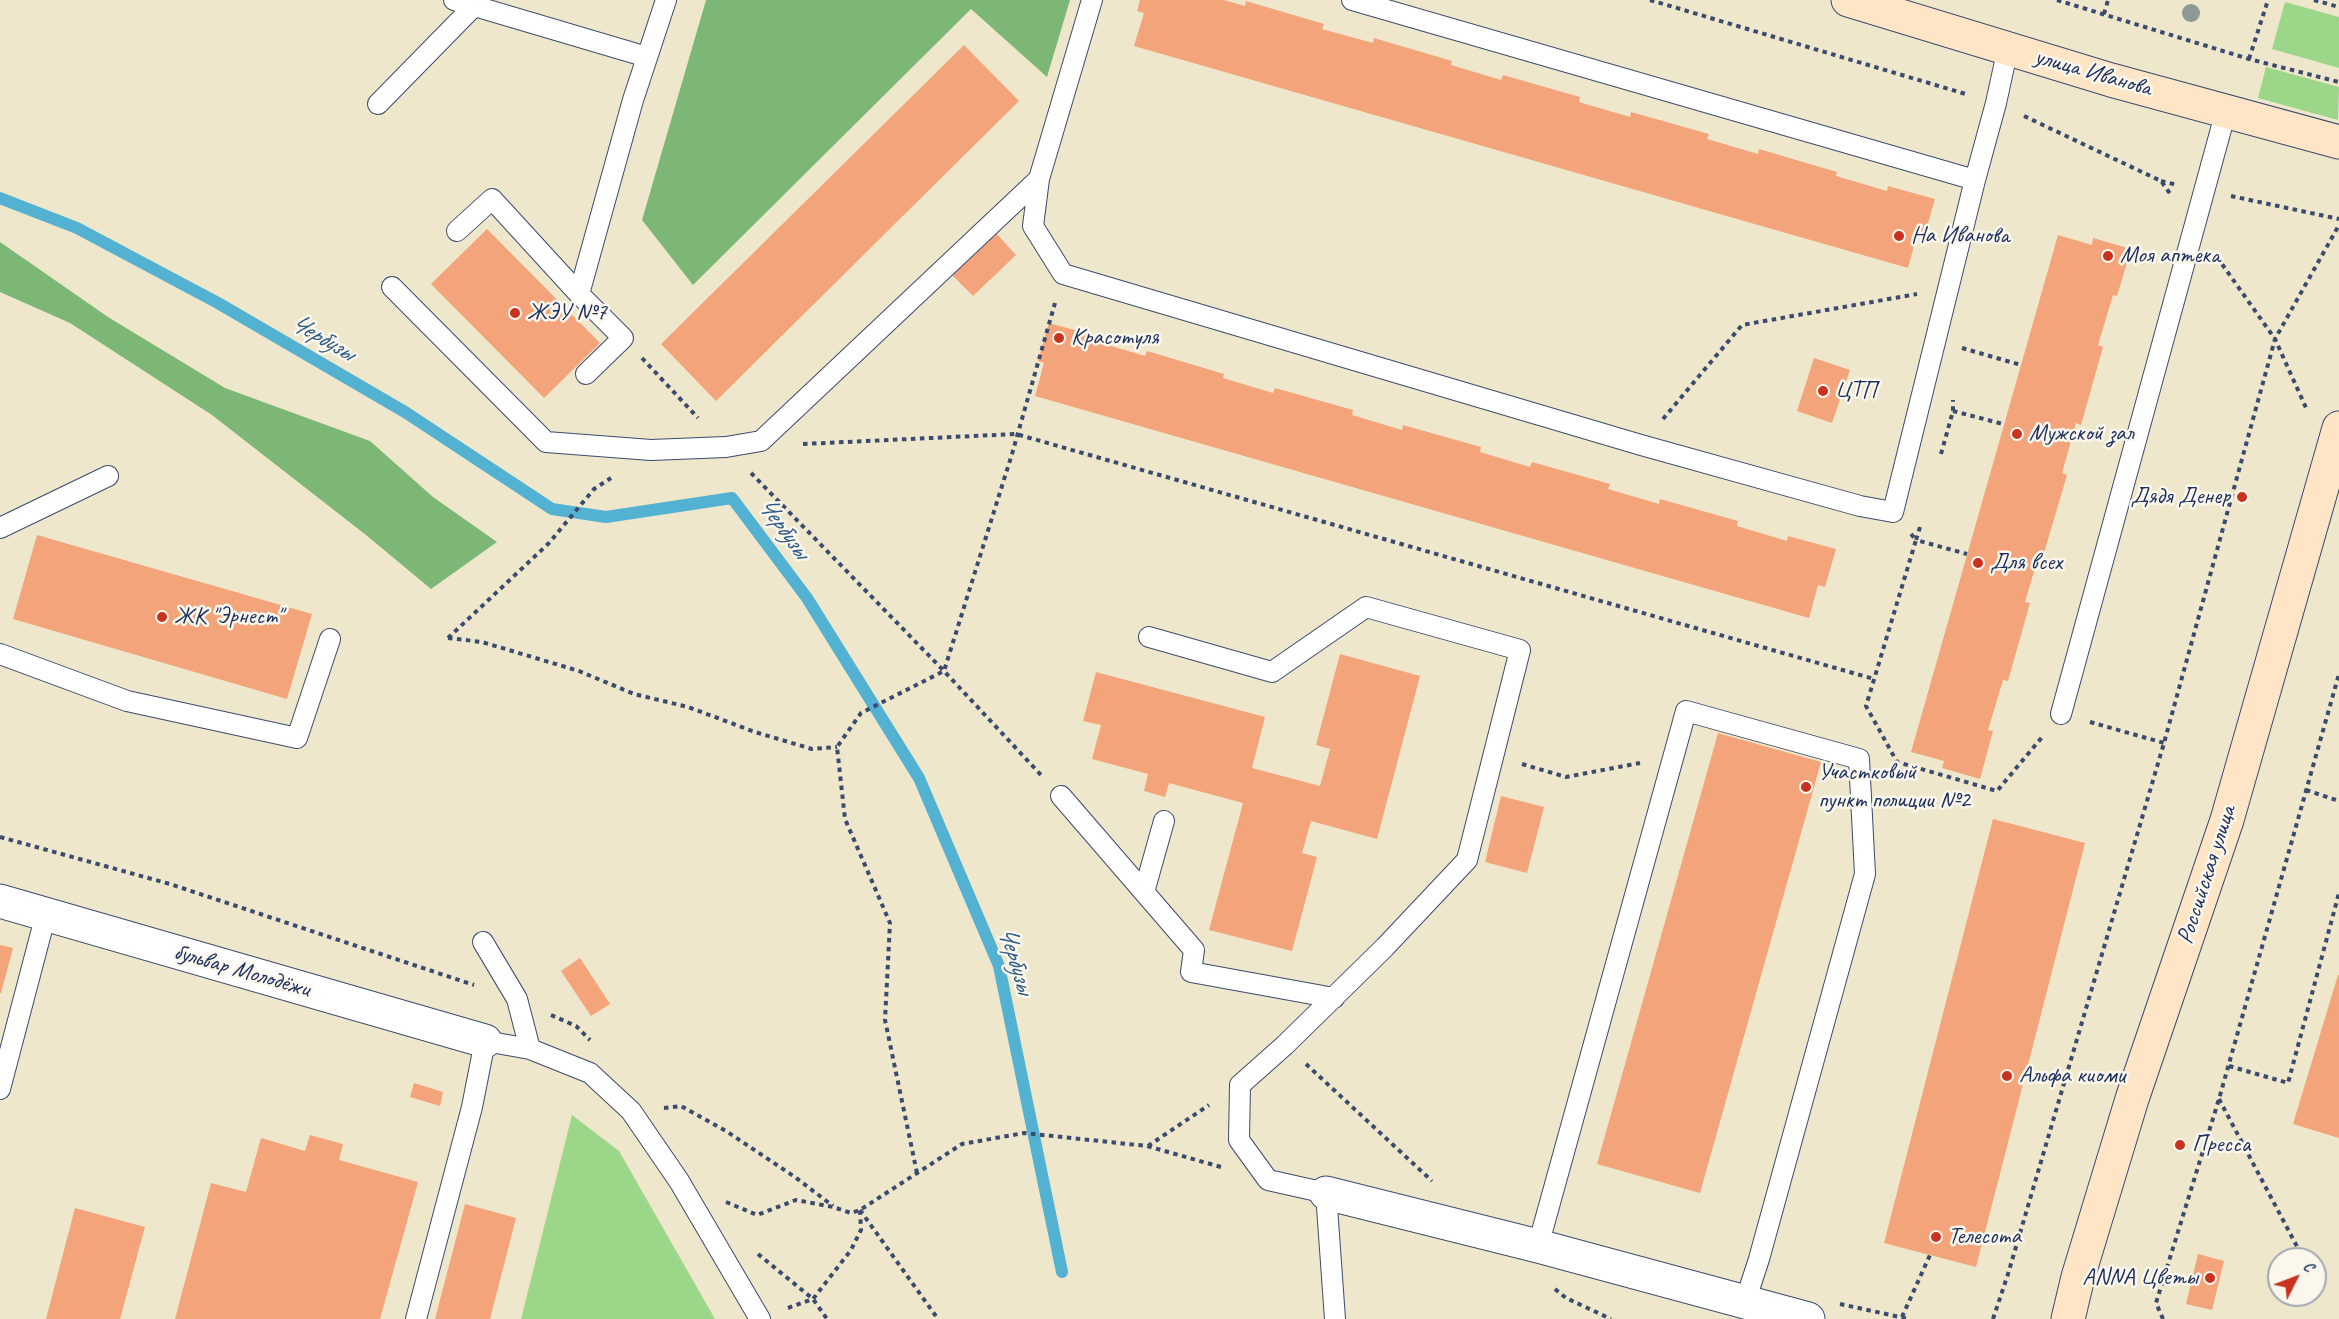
<!DOCTYPE html>
<meta charset="utf-8">
<style>
body{margin:0}
#map{position:relative;width:2339px;height:1319px;overflow:hidden;background:#efe7cb;font-family:Caveat,sans-serif}
canvas{display:block}
.north{position:absolute;left:2267px;top:1247px;width:60px;height:60px;box-sizing:border-box;background:#fbf7ec;border:2px solid #a1a7b3;border-radius:50%;rotate:48deg;font-size:16px;font-weight:700;line-height:24px;text-align:center;color:#1b2f5e}
.north::after{content:'';display:block;margin:auto;width:21px;height:27px;background:#c8321e;clip-path:polygon(50% 0,100% 100%,50% 72%,0 100%)}
</style>
<div id="map">
<canvas width="2339" height="1319"></canvas>
<div class="north">С</div>
</div>
<script>
const context = document.querySelector('canvas').getContext('2d');
context.lineJoin = 'round';
function fill(path, color) { context.fillStyle = color; context.fill(path, 'evenodd'); }
const toPath = rows => new Path2D(rows.map(r => 'M' + r).join(''));
function stroke(path, color, width, dash) { context.strokeStyle = color; context.lineWidth = width; context.lineCap = dash ? 'butt' : 'round'; context.setLineDash(dash || []); context.stroke(path); }
function drawText(font, color, halo, rows, align = 'center') {
  context.font = font + ' Caveat,sans-serif'; context.lineWidth = 5; context.setLineDash([]); context.textBaseline = 'middle'; context.strokeStyle = halo; context.fillStyle = color; for (const [text, x, y, turn = 0] of rows) {
    context.save(); context.translate(x, y); context.rotate((+turn || 0) * Math.PI / 180); context.textAlign = isNaN(turn) ? turn : align; if (halo) context.strokeText(text, 0, 0); context.fillText(text, 0, 0); context.restore();
  }
}
const green = toPath([
 [2285,2,2339,17,2339,68,2272,49],
 [2266,67,2339,87,2338,120,2258,98],
 [572,1115,619,1151,715,1319,521,1319]
]);
const forest = toPath([
 [706,0,1070,0,1047,77,971,9,693,285,642,220],
 [0,242,108,317,225,388,370,441,433,497,497,542,431,589,366,535,212,415,70,323,0,292]
]);
const stream = toPath([
 [0,198,77,228,218,303,405,412,552,509,606,517,732,498,807,598,919,778,999,966,1062,1272]
]);
const building = toPath([
 [1140,0,1224,0,1245,6,1246,1,1324,24,1322,29,1373,43,1374,38,1452,61,1451,65,1501,80,1503,75,1580,97,1579,102,1630,117,1631,112,1709,134,1707,139,1758,154,1759,149,1837,172,1836,176,1887,191,1888,186,1935,199,1924,237,1917,235,1908,268,1134,46,1144,13,1137,11],
 [964,45,1019,101,716,401,661,344],
 [487,229,600,343,544,398,431,284],
 [995,232,1016,255,973,296,951,274],
 [2058,235,2092,245,2093,238,2131,249,2117,296,2113,295,2098,345,2103,347,2081,425,2076,423,2062,473,2067,475,2044,553,2040,551,2025,602,2030,603,2008,681,2003,680,1988,730,1993,731,1980,779,1942,768,1944,761,1911,752],
 [1049,323,1096,336,1094,341,1145,356,1147,351,1224,374,1223,378,1273,393,1275,388,1353,410,1352,415,1402,430,1403,425,1481,447,1480,452,1530,467,1532,462,1610,484,1608,489,1659,504,1660,499,1738,521,1737,526,1787,541,1788,536,1836,549,1825,587,1818,585,1809,618,1035,396,1044,363,1038,361],
 [1814,358,1850,370,1832,423,1797,411],
 [37,535,312,614,287,699,13,619],
 [1340,654,1420,676,1377,839,1311,821,1302,853,1317,857,1292,951,1209,930,1243,803,1169,783,1165,797,1144,791,1148,774,1092,759,1101,725,1083,721,1096,672,1265,717,1252,768,1320,786,1330,749,1316,745],
 [1718,733,1821,762,1700,1193,1597,1164],
 [1501,796,1544,807,1527,873,1485,862],
 [1993,819,2085,843,1976,1267,1884,1243],
 [0,945,13,948,1,993,0,993],
 [580,958,610,1004,591,1016,561,971],
 [2338,975,2339,975,2339,1138,2293,1124],
 [414,1083,443,1092,440,1106,410,1097],
 [310,1135,343,1144,339,1160,418,1182,380,1319,175,1319,211,1183,246,1192,261,1138,305,1151],
 [465,1204,516,1218,490,1319,435,1319],
 [75,1208,145,1227,120,1319,46,1319],
 [2198,1254,2224,1261,2212,1310,2186,1304]
]);
const path = toPath([
 [1650,0,1969,95],
 [2057,0,2249,59,2339,82],
 [2314,0,2339,7],
 [2104,14,2108,0],
 [2249,59,2268,0],
 [2024,116,2161,181,2171,195],
 [2161,181,2177,185],
 [2231,196,2339,219],
 [2217,257,2275,339,2307,410],
 [1962,348,2021,365],
 [642,358,698,418],
 [1953,411,2003,424],
 [1663,419,1742,325,1917,294],
 [803,444,1016,434,1874,679],
 [1941,454,1953,411,1953,400],
 [751,473,944,671,1041,775],
 [1920,527,1916,540,1967,554],
 [1911,534,1916,540,1866,706,1897,762,1997,791,2043,736],
 [448,638,482,642,579,671,634,694,688,707,755,732,812,749,837,747],
 [448,638,549,543,594,489,611,478],
 [2090,722,2164,743],
 [1522,764,1566,777,1640,763],
 [2306,790,2339,801],
 [0,837,170,884,474,985],
 [551,1015,576,1026,590,1040],
 [1306,1064,1432,1181],
 [2229,1066,2288,1083,2339,893],
 [2219,1099,2301,1254],
 [664,1108,681,1106,726,1131,795,1177,833,1206],
 [1148,1146,1209,1105],
 [917,1173,885,1020,890,923,845,819,837,747,861,713,944,671,1012,454,1055,303],
 [726,1202,757,1215,796,1200,833,1207,851,1213,860,1210,962,1144,1024,1133,1147,1146,1221,1167],
 [860,1210,938,1319],
 [758,1254,813,1299,827,1319],
 [1555,1289,1566,1298,1611,1319],
 [1840,1304,1909,1319],
 [788,1308,813,1299,851,1250,861,1230,860,1210],
 [1902,1317,1930,1255],
 [1993,1319,2008,1274,2164,743,2275,339,2339,225],
 [2163,1319,2156,1303,2219,1099,2339,674]
]);
const lane = toPath([
 [454,0,647,57],
 [1092,0,1039,179,1033,226,1063,274,1641,445,1860,506,1893,512,1975,180,1996,103,2008,48],
 [1352,0,1975,180],
 [378,104,474,6],
 [457,231,492,199,579,294,623,338,586,374],
 [392,287,546,442,651,450,726,447,761,441,1039,179],
 [579,294,633,100,666,0],
 [0,528,108,476],
 [1149,637,1272,672,1366,607,1520,650,1467,860,1385,947,1285,1045,1240,1085,1239,1140,1268,1180,1326,1193,1335,1319],
 [0,654,127,701,297,738,330,639],
 [2061,714,2226,111],
 [1061,796,1194,950,1191,972,1334,998],
 [1144,892,1164,821],
 [483,942,517,999,530,1049],
 [0,1089,46,914],
 [1538,1246,1686,711,1859,759,1865,874,1759,1259,1745,1302],
 [416,1319,472,1107,485,1041,530,1049,590,1073,631,1111,679,1181,760,1319]
]);
const street = toPath([
 [0,901,485,1041],
 [1326,1193,1538,1246,1808,1319]
]);
const secondary = toPath([
 [1848,0,2111,80,2339,142],
 [2068,1319,2078,1277,2132,1099,2227,820,2339,428]
]);
const trees = [
 [2191,13]
];
const markers = [
 [1899,236,6,"#c8321e"],
 [2108,256,6,"#c8321e"],
 [515,313,6,"#c8321e"],
 [1059,338,6,"#c8321e"],
 [1823,391,6,"#c8321e"],
 [2017,434,6,"#c8321e"],
 [2242,497,6,"#c8321e"],
 [1978,563,6,"#c8321e"],
 [162,617,6,"#c8321e"],
 [1806,787,6,"#c8321e"],
 [2007,1076,6,"#c8321e"],
 [2180,1145,6,"#c8321e"],
 [1936,1237,6,"#c8321e"],
 [2210,1278,6,"#c8321e"]
];
const streetNames = [
 ["улица Иванова",2093,73,16],
 ["Российская улица",2207,875,-72],
 ["бульвар Молодёжи",242,971,16]
];
const poiNames = [
 ["На Иванова",1911,236],
 ["Моя аптека",2120,256],
 ["ЖЭУ №7",527,313],
 ["Красотуля",1071,338],
 ["ЦТП",1835,391],
 ["Мужской зал",2029,434],
 ["Дядя Денер",2230,497,"right"],
 ["Для всех",1990,563],
 ["ЖК \"Эрнест\"",174,617],
 ["Участковый",1818,773],
 ["пункт полиции №2",1818,801],
 ["Альфа киоми",2019,1076],
 ["Пресса",2192,1145],
 ["Телесота",1948,1237],
 ["ANNA Цветы",2198,1278,"right"]
];
const waterNames = [
 ["Чербузы",322,338,30],
 ["Чербузы",783,528,54],
 ["Чербузы",1015,960,73]
];
fill(green, '#9cd689');
fill(forest, '#7db775');
stroke(stream, '#53b1d2', 12);
fill(building, '#f3a47a');
stroke(lane, '#3b4b6e', 22);
stroke(street, '#3b4b6e', 35);
stroke(secondary, '#3b4b6e', 35);
stroke(path, '#3b4b6e', 4, [4.5, 4.5]);
stroke(lane, '#fff', 20);
stroke(street, '#fff', 33);
stroke(secondary, '#fde5c5', 33);
context.fillStyle = '#8c9995';
for (const [x, y] of trees) { context.beginPath(); context.arc(x, y, 9, 0, 2 * Math.PI); context.fill(); }
for (const [x, y, r, color] of markers) { const dot = new Path2D(); dot.arc(x, y, r, 0, 2 * Math.PI); context.fillStyle = color; context.fill(dot); stroke(dot, '#fbf7ec', 2); }
drawText('24px', '#1b2f5e', '#fbf7ec', streetNames);
drawText('24px', '#1b2f5e', '#fbf7ec', poiNames, 'left');
drawText('italic 26px', '#2f5c87', '#fbf7ec', waterNames);
</script>
